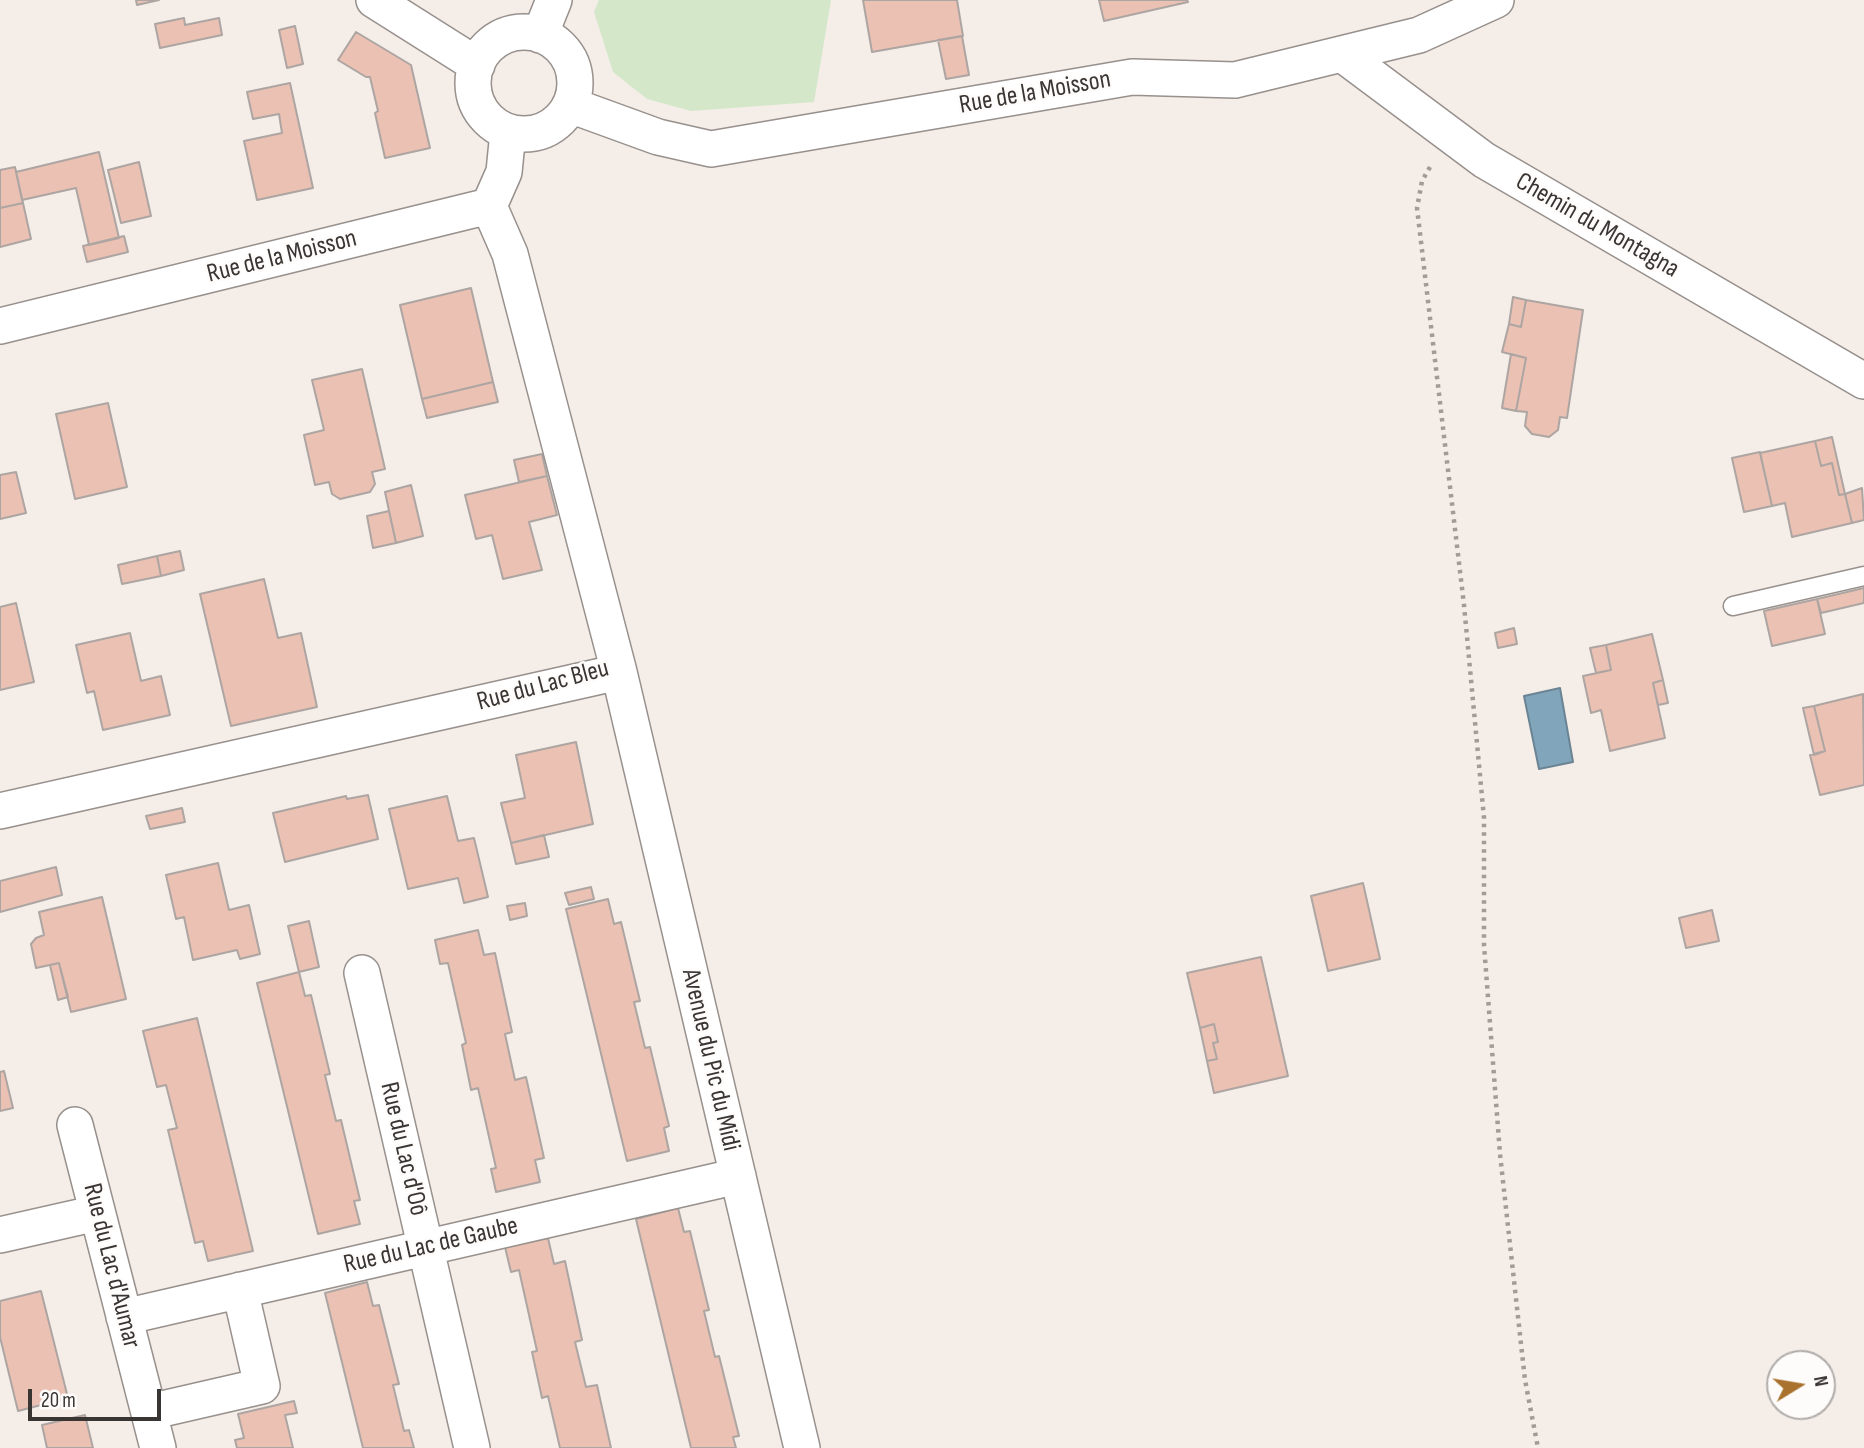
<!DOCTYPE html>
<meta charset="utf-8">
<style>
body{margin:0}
#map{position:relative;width:1864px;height:1448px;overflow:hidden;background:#f4ede8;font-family:"Sofia Sans Condensed",sans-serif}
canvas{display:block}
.north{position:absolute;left:1766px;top:1350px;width:70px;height:70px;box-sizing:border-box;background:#fefcfa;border:2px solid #afacaa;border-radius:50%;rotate:79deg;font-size:19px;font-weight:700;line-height:28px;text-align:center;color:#383533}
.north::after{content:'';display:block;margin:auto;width:24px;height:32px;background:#a9722e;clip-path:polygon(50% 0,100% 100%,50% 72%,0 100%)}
.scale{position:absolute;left:28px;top:1389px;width:133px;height:32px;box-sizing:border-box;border:4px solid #383533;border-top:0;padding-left:9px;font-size:21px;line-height:24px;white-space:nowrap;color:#383533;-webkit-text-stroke:5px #fefcfa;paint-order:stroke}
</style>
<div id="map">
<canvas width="1864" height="1448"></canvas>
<div class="north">N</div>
<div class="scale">20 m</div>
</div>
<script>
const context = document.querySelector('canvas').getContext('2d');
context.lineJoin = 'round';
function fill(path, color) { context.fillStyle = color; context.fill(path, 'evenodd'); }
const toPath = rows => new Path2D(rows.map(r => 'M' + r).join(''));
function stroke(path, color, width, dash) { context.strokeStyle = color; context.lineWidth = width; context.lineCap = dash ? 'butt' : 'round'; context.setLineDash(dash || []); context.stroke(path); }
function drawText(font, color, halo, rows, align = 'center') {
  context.font = font + ' "Sofia Sans Condensed",sans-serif'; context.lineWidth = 5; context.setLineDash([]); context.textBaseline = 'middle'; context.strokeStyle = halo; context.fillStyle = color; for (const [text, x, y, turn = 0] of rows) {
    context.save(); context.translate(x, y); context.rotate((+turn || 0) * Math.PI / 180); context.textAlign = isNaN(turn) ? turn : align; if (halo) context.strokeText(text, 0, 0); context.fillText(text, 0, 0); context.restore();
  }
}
const green = toPath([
 [599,0,831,0,814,102,691,111,647,99,613,72,594,12]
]);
const water = toPath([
 [1560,688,1573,762,1539,769,1524,696,1560,688]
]);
const building = toPath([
 [136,0,159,0,137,5,136,0],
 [863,0,957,0,963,36,872,52,863,0],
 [1099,0,1187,0,1188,2,1104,21,1099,0],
 [184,18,185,25,219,18,222,35,160,48,155,24,184,18],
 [295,26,303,64,287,68,279,30,295,26],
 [356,32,411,65,430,148,385,158,375,113,378,111,370,77,366,77,338,60,356,32],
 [962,36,969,75,946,79,938,40,962,36],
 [290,83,313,188,257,200,244,141,282,133,279,114,253,119,247,92,290,83],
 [99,152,119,238,89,245,76,188,22,200,16,172,99,152],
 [139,162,151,216,121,223,108,170,139,162],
 [15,167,23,203,0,208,0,170,15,167],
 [23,203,31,239,0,247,0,208,23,203],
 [124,236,128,252,87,262,83,246,124,236],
 [471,288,493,382,422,399,400,305,471,288],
 [1513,297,1526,300,1521,327,1509,324,1513,297],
 [1526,300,1583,310,1567,418,1560,417,1558,430,1549,437,1532,434,1525,426,1527,412,1516,411,1526,358,1502,352,1509,324,1521,327,1526,300],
 [1511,354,1526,358,1516,411,1502,408,1511,354],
 [362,369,385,469,372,472,375,484,370,492,340,499,332,494,329,482,315,485,304,435,324,430,312,380,362,369],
 [493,382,498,402,427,418,422,399,493,382],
 [108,403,127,487,75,499,56,414,108,403],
 [1832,437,1845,494,1839,495,1832,463,1821,466,1815,441,1832,437],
 [1815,441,1821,466,1832,463,1839,495,1845,494,1852,523,1792,537,1785,503,1772,506,1760,453,1815,441],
 [1760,452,1772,506,1744,512,1732,458,1760,452],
 [542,454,547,476,519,482,514,460,542,454],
 [16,472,26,513,0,519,0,475,16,472],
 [547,476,557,515,529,522,542,570,503,579,492,535,476,539,465,495,547,476],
 [411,485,423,536,396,543,385,492,411,485],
 [1862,488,1864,520,1852,523,1845,494,1862,488],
 [389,511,396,543,373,548,367,516,389,511],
 [180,551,184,570,161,576,157,556,180,551],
 [157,556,161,576,122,584,118,565,157,556],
 [264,579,278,638,301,633,317,707,231,726,200,594,264,579],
 [1864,588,1864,603,1821,613,1817,599,1864,588],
 [1817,599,1825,634,1772,646,1764,611,1817,599],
 [16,603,34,682,0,690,0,607,16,603],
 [1514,628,1517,644,1498,648,1495,633,1514,628],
 [130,633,141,681,161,676,170,715,103,730,94,691,87,693,76,645,130,633],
 [1652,634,1663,680,1653,683,1665,738,1610,751,1601,710,1591,713,1583,676,1611,670,1606,645,1652,634],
 [1606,645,1611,670,1596,673,1590,648,1606,645],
 [1663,680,1668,703,1658,705,1653,683,1663,680],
 [1863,694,1864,785,1820,795,1810,755,1825,751,1814,706,1863,694],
 [1814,706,1825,751,1814,755,1803,708,1814,706],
 [576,742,593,824,511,843,501,803,525,798,516,755,576,742],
 [368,795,378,839,285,862,273,813,346,796,347,799,368,795],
 [447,796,458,841,474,838,488,897,464,903,458,878,408,889,389,809,447,796],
 [182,808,185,822,150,829,146,816,182,808],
 [544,835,549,857,516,864,511,843,544,835],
 [218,863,229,910,249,905,260,954,240,959,237,950,193,960,184,917,176,919,166,875,218,863],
 [56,867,62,895,0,912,0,881,56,867],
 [1363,883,1380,959,1328,971,1311,896,1363,883],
 [591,887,594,899,569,905,565,893,591,887],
 [102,897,126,999,71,1012,59,963,36,968,31,944,36,938,44,935,39,912,102,897],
 [608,899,614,924,621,922,640,1001,634,1002,645,1048,650,1047,669,1126,664,1128,669,1151,627,1161,566,909,608,899],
 [525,903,527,916,510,920,507,906,525,903],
 [1712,910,1719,941,1686,948,1679,918,1712,910],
 [309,921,319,967,299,972,288,926,309,921],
 [478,930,484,955,495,953,512,1032,505,1034,515,1080,526,1077,544,1158,535,1160,540,1182,496,1192,491,1169,496,1168,478,1088,471,1090,462,1045,466,1043,448,963,440,964,435,940,478,930],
 [1261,957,1288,1076,1214,1093,1207,1061,1217,1059,1213,1043,1218,1042,1214,1024,1200,1028,1187,973,1261,957],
 [59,963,68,997,58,1000,50,965,59,963],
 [299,972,305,996,311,995,330,1074,325,1075,336,1121,341,1120,360,1200,354,1201,360,1224,318,1234,257,983,299,972],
 [197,1018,253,1251,208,1261,203,1241,195,1243,168,1130,177,1128,166,1085,157,1087,143,1031,197,1018],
 [1214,1024,1218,1042,1213,1043,1217,1059,1207,1061,1200,1028,1214,1024],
 [4,1071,13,1108,0,1111,0,1072,4,1071],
 [678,1208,684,1232,690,1231,709,1310,704,1311,715,1357,719,1356,739,1436,733,1437,736,1448,691,1448,636,1219,678,1208],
 [548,1238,554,1264,565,1261,582,1340,575,1342,586,1387,597,1385,611,1448,560,1448,548,1396,542,1398,532,1352,537,1351,519,1270,511,1272,505,1247,548,1238],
 [367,1282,373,1306,379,1305,399,1384,393,1385,404,1431,409,1430,414,1448,363,1448,325,1293,367,1282],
 [41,1291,68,1398,18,1411,0,1337,0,1301,41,1291],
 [294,1401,297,1413,285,1415,293,1448,237,1448,235,1440,244,1438,238,1414,294,1401],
 [85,1415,93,1448,47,1448,42,1425,85,1415]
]);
const path = toPath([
 [1430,167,1422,181,1417,208,1464,605,1484,818,1484,945,1500,1154,1525,1380,1538,1448]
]);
const service = toPath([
 [1733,606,1864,576]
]);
const minor = toPath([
 [374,0,477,65],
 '473 83a51 51 0 1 1 102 0a51 51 0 1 1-102 0Z',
 [540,35,554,0],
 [1342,54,1484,160,1864,381],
 [570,105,658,137,711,149,1132,77,1235,80,1419,35,1496,0],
 [489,206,510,254,619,672,802,1448],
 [0,326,489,206,504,172,508,132],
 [0,811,619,672],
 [362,973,472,1448],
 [75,1125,158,1448],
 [0,1235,97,1213],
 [124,1317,738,1176],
 [149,1412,262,1386,240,1290]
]);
const streetNames = [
 ["Rue de la Moisson",1035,93,-10],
 ["Chemin du Montagna",1597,226,30],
 ["Rue de la Moisson",282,257,-14],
 ["Rue du Lac Bleu",543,686,-15],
 ["Avenue du Pic du Midi",710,1060,77],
 ["Rue du Lac d'Oô",403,1149,77],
 ["Rue du Lac de Gaube",431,1246,-13],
 ["Rue du Lac d'Aumar",111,1266,76]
];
fill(green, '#d4e8c9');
fill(water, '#81a6bc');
stroke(water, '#6b8493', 2);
fill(building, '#ebc1b4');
stroke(building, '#ada5a2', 2);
stroke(service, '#97908c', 21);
stroke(minor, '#97908c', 38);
stroke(path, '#a19c98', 4.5, [3.5, 5]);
stroke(service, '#fff', 18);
stroke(minor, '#fff', 35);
drawText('26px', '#383533', '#fefcfa', streetNames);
</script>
